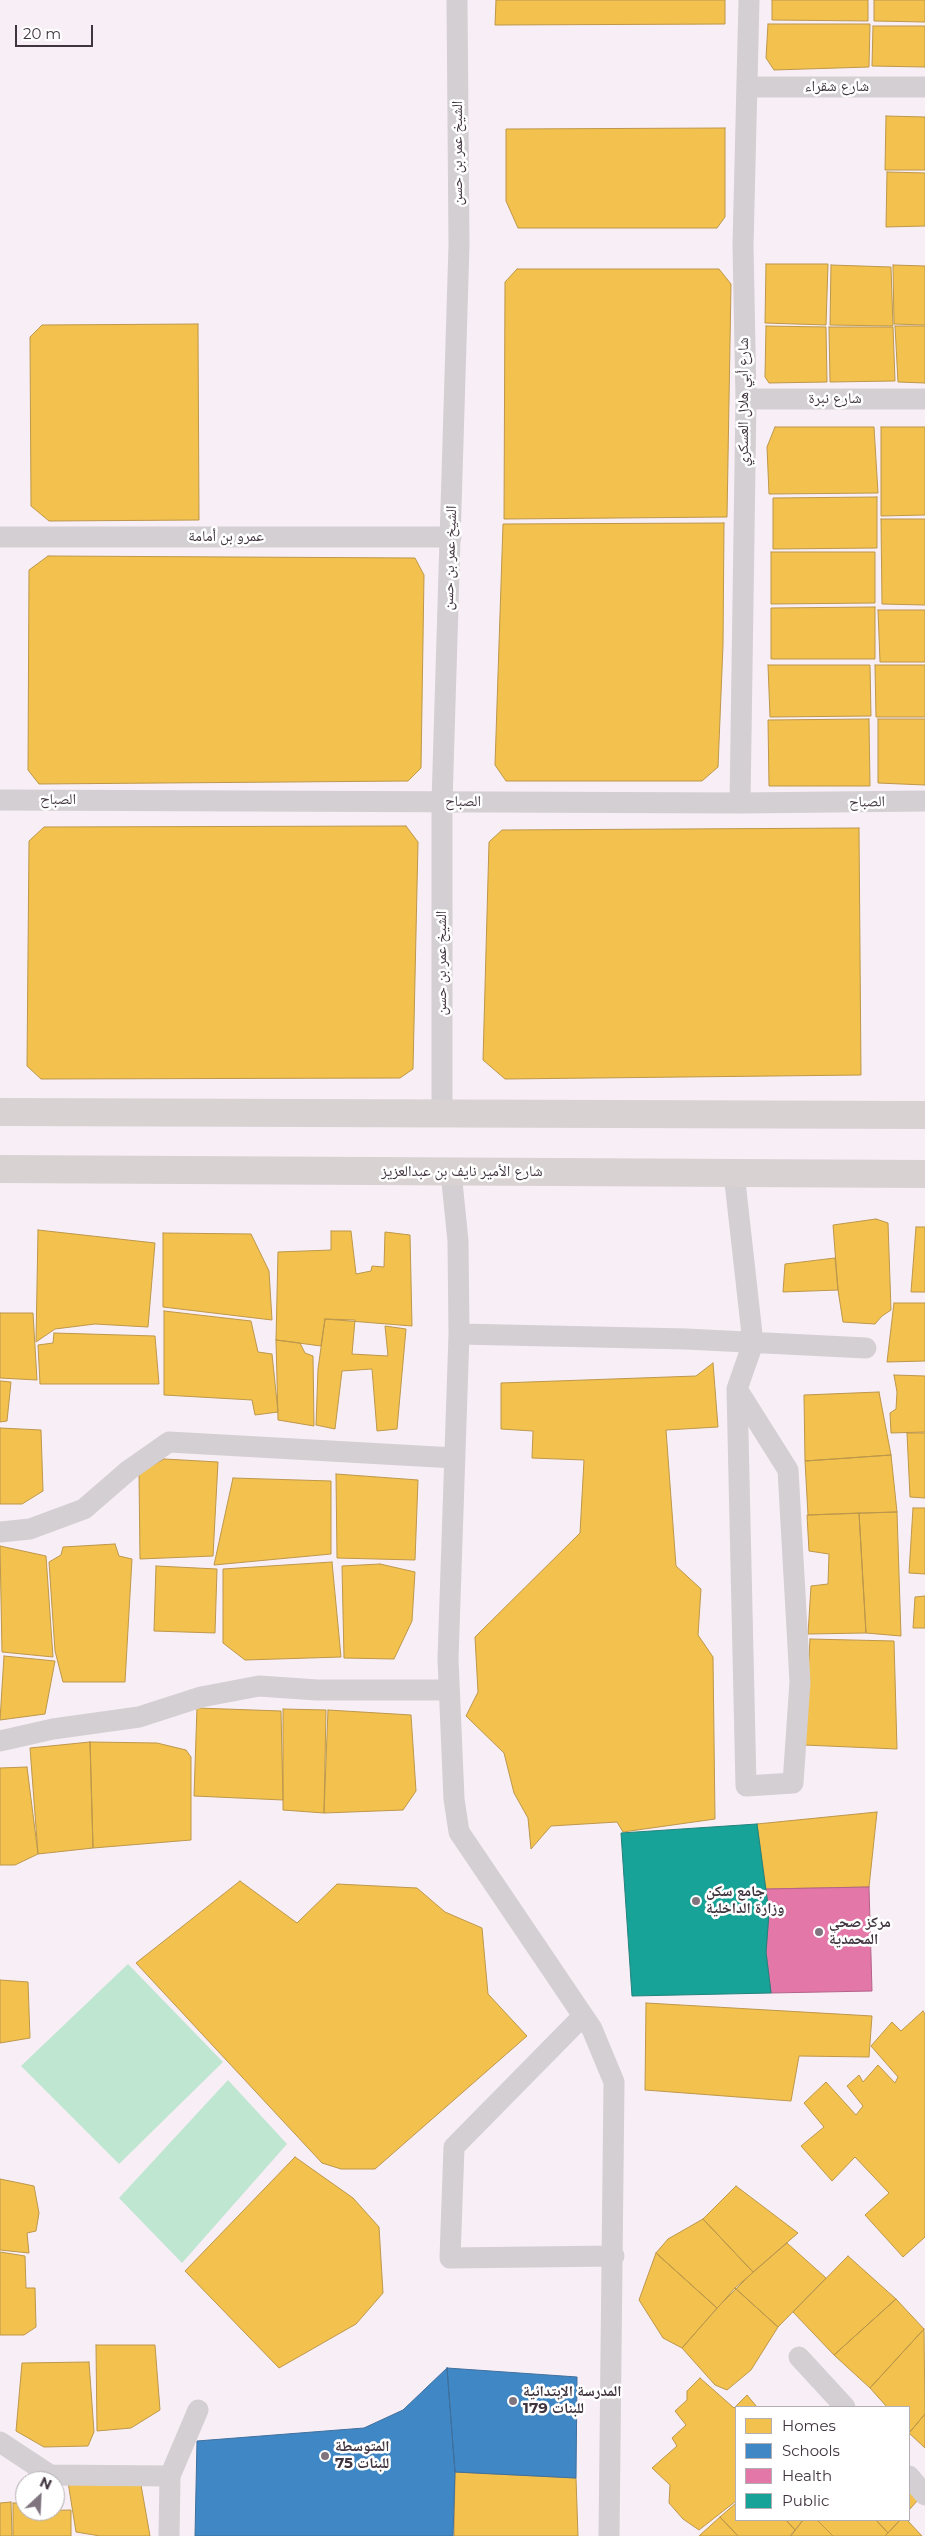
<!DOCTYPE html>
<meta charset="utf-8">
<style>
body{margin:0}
#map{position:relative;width:925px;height:2536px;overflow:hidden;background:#f8eef6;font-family:Montserrat,sans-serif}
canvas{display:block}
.legend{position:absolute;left:735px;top:2406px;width:175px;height:115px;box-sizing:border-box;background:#fff;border:1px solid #b3aeb2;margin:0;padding:6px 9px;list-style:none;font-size:15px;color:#40343f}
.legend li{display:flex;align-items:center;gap:10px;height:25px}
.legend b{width:25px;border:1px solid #b3aeb2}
.north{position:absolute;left:15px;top:2471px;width:50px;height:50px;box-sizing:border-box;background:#fff;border:1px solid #b3aeb2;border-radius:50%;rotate:25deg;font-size:14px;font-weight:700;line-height:20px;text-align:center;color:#40343f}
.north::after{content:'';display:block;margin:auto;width:18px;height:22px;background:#80757f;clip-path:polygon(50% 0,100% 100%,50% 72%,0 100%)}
.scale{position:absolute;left:15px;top:25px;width:78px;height:22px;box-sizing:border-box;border:2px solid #40343f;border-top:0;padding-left:6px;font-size:15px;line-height:18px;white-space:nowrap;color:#40343f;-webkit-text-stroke:4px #fff;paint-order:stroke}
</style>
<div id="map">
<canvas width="925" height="2536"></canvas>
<ul class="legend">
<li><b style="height:14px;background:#f2c14e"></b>Homes</li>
<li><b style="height:14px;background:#3f88c5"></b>Schools</li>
<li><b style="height:14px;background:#e377a8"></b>Health</li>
<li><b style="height:14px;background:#17a398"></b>Public</li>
</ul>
<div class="north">N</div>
<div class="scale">20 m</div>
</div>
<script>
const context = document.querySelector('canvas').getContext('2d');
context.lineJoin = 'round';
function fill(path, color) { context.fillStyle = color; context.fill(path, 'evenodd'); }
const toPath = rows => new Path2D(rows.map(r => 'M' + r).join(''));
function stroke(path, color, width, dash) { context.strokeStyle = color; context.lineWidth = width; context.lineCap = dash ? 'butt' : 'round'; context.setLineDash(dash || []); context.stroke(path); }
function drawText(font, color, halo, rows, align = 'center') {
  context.font = font + ' Montserrat,"Noto Naskh Arabic",sans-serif'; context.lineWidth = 5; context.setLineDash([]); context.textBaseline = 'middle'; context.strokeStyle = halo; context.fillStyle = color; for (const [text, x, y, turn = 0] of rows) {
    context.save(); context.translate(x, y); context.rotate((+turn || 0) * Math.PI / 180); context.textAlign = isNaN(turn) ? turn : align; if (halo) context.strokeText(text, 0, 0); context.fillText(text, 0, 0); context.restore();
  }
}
const green = toPath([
 [128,1964,223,2062,119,2164,21,2066],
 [228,2080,287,2144,182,2263,119,2198]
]);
const homes = toPath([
 [496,0,725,0,725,24,495,25,496,0],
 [772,0,868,0,868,21,772,20,772,0],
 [874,0,925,0,925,22,874,21,874,0],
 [768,24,870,24,869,67,774,70,766,58,768,24],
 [873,26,925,26,925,67,872,66,873,26],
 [886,116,925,117,925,170,885,170,886,116],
 [725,128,725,217,717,228,518,228,506,201,506,129,725,128],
 [887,172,925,173,925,226,886,227,887,172],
 [766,264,828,264,826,325,765,323,766,264],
 [831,265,891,267,893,326,830,325,831,265],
 [893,265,925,266,925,325,894,324,893,265],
 [517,269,719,269,731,284,727,517,504,519,505,282,517,269],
 [198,324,199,520,49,521,31,506,30,337,42,325,198,324],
 [766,326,826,327,827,382,769,383,765,377,766,326],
 [895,326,925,326,925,383,898,382,895,326],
 [829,327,893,327,895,381,830,382,829,327],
 [775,427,874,427,878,493,769,494,767,447,775,427],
 [881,427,925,427,925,515,881,516,881,427],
 [877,497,877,548,773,549,773,498,877,497],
 [881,519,925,519,925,605,882,604,881,519],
 [724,523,723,645,718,767,702,781,506,781,495,765,503,524,724,523],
 [771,552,875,552,875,603,771,604,771,552],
 [48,556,415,558,424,575,421,768,408,781,39,784,28,770,29,570,48,556],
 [875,607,875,659,771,659,771,608,875,607],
 [878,610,925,610,925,662,880,662,878,610],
 [768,665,870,665,871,716,770,717,768,665],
 [875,665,925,665,925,717,876,717,875,665],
 [869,719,870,786,769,786,768,720,869,719],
 [878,719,925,719,925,785,878,783,878,719],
 [406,826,418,842,413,1069,400,1078,41,1079,27,1066,29,841,44,827,406,826],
 [859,828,861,1075,505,1079,483,1060,489,842,502,830,859,828],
 [876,1219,888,1223,891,1310,882,1316,875,1324,843,1322,838,1290,833,1225,876,1219],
 [916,1227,925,1227,925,1292,911,1292,916,1227],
 [38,1230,155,1243,148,1327,95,1324,55,1329,36,1342,38,1230],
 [331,1231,351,1231,356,1274,371,1271,372,1266,384,1267,385,1232,410,1235,412,1326,325,1319,321,1346,276,1340,278,1252,331,1250,331,1231],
 [163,1233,251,1234,269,1271,272,1320,163,1307,163,1233],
 [835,1258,838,1290,783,1292,785,1264,835,1258],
 [894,1303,925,1303,925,1361,887,1362,894,1303],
 [164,1311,251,1321,258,1352,272,1354,278,1412,255,1415,252,1400,164,1395,164,1311],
 [0,1313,33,1313,37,1380,0,1378,0,1313],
 [325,1319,355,1320,352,1354,388,1356,385,1326,406,1329,397,1429,377,1431,372,1369,342,1371,335,1429,316,1425,318,1369,325,1319],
 [54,1333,155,1336,159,1384,40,1384,38,1345,53,1343,54,1333],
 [276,1340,300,1343,305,1353,313,1356,314,1426,278,1420,276,1340],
 [713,1363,718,1427,666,1430,676,1566,701,1589,698,1635,713,1657,715,1819,623,1832,617,1822,551,1826,531,1849,528,1818,514,1793,504,1753,466,1716,478,1692,475,1637,580,1533,584,1460,532,1458,533,1431,501,1429,501,1383,696,1376,713,1363],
 [894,1375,925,1376,925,1432,891,1433,890,1413,896,1409,897,1392,894,1375],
 [0,1381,11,1382,7,1421,0,1422,0,1381],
 [879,1392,891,1455,805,1461,804,1395,879,1392],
 [0,1428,41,1430,43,1491,22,1504,0,1504,0,1428],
 [907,1433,925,1433,925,1498,910,1497,907,1433],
 [891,1455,897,1512,808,1515,805,1461,891,1455],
 [164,1459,218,1462,213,1556,140,1559,139,1473,164,1459],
 [336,1474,418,1480,415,1560,337,1558,336,1474],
 [233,1478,331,1481,331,1554,214,1565,233,1478],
 [913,1508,925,1508,925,1574,909,1573,913,1508],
 [897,1512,901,1636,866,1633,859,1513,897,1512],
 [859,1513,866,1633,808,1634,811,1586,828,1584,829,1554,809,1551,807,1515,859,1513],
 [115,1544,119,1556,132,1559,125,1682,63,1682,55,1651,49,1562,61,1555,63,1547,115,1544],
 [0,1546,46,1556,53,1657,2,1652,0,1546],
 [332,1562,341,1657,245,1660,223,1643,223,1569,332,1562],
 [380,1564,415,1572,412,1621,394,1659,344,1658,342,1566,380,1564],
 [156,1566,217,1569,215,1633,154,1631,156,1566],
 [925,1596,925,1628,913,1628,915,1597,925,1596],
 [810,1639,894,1641,897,1749,804,1745,810,1639],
 [4,1656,55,1661,45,1714,0,1720,4,1656],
 [197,1708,281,1711,283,1800,194,1796,197,1708],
 [283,1709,326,1710,324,1813,283,1810,283,1709],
 [328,1710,411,1715,416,1791,403,1810,324,1813,328,1710],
 [90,1742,157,1743,186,1750,191,1757,191,1840,93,1848,90,1742],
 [90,1742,93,1848,38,1854,30,1748,90,1742],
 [27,1767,38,1854,15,1865,0,1865,0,1768,27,1767],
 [877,1812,869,1887,766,1889,757,1824,877,1812],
 [240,1881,297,1923,337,1884,417,1888,445,1912,482,1928,488,1994,527,2036,375,2169,341,2169,322,2163,136,1963,240,1881],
 [0,1980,28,1982,30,2038,0,2043,0,1980],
 [646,2003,872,2016,869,2057,799,2056,791,2101,645,2090,646,2003],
 [923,2011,925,2014,925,2237,903,2257,865,2215,889,2193,855,2157,832,2181,801,2146,824,2127,804,2103,826,2082,856,2115,863,2106,847,2086,859,2075,863,2082,878,2065,895,2083,898,2077,871,2046,892,2022,901,2031,923,2011],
 [295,2157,353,2198,379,2227,383,2293,356,2324,279,2368,185,2271,295,2157],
 [0,2179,34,2186,39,2213,36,2231,27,2233,29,2253,0,2250,0,2179],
 [736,2186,798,2233,753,2272,703,2219,736,2186],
 [703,2219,753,2272,717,2308,656,2253,668,2239,703,2219],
 [787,2243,826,2278,778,2327,735,2288,787,2243],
 [0,2252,25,2256,26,2288,35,2288,36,2327,24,2335,0,2335,0,2252],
 [656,2253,717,2308,682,2348,663,2338,639,2300,656,2253],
 [848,2256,896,2299,834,2355,793,2312,848,2256],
 [735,2288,778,2327,751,2370,727,2390,715,2385,682,2348,735,2288],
 [896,2299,924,2329,870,2388,834,2355,896,2299],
 [924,2329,925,2414,909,2433,909,2407,887,2407,870,2388,924,2329],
 [96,2345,155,2345,160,2410,131,2428,97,2431,96,2345],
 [89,2362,94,2432,88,2446,44,2447,16,2431,22,2363,89,2362],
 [700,2378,734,2408,747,2395,757,2407,736,2407,736,2501,699,2530,683,2519,669,2503,670,2485,652,2468,677,2446,672,2438,686,2425,675,2411,687,2400,687,2391,700,2378],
 [925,2414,925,2448,909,2433,925,2414],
 [455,2472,576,2478,578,2536,454,2536,455,2472],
 [68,2482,141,2485,150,2536,100,2536,76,2532,68,2482],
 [909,2491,918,2500,909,2510,909,2491],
 [11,2502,12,2536,0,2536,0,2503,11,2502],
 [13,2503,25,2503,25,2511,71,2510,71,2536,13,2536,13,2503],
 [736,2503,736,2520,786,2520,795,2530,790,2536,738,2536,720,2517,736,2503],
 [720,2517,738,2536,699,2536,720,2517],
 [786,2520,803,2520,795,2530,786,2520],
 [803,2520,817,2520,833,2536,791,2536,803,2520],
 [817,2520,876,2520,888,2533,885,2536,833,2536,817,2520],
 [876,2520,900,2520,888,2533,876,2520],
 [900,2520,907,2520,922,2536,885,2536,900,2520]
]);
const schools = toPath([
 [447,2368,455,2472,453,2536,195,2536,197,2441,364,2428,403,2410,447,2368],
 [447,2368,577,2377,576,2478,455,2472,447,2368]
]);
const health = toPath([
 [869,1887,872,1991,771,1993,766,1952,769,1913,766,1889,869,1887]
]);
const public = toPath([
 [757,1824,769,1913,766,1952,771,1993,632,1996,621,1833,757,1824]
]);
const street = toPath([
 [749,87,925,87],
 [746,399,925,399],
 [0,537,451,537],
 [0,800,740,803,925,801],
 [740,803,746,399,743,246,749,0],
 [442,1115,442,802,459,245,457,0],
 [451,1172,458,1241,459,1334,448,1659,454,1799,459,1832,592,2029,614,2082,609,2536],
 [734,1173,753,1343,737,1389,746,1786,793,1783,800,1682,788,1470,737,1389],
 [459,1334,686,1339,866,1348],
 [0,1532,30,1529,84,1509,129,1470,169,1442,455,1458],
 [0,1741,53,1729,139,1717,201,1697,259,1686,317,1690,449,1690],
 [583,2016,454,2147,450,2258,614,2256],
 [799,2357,845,2407],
 [0,2442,50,2475,170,2476],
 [909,2476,925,2495],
 [169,2536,170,2476,198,2410]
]);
const secondary = toPath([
 [0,1112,925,1115],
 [0,1169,925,1174]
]);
const markers = [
 [696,1901,5,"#80757f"],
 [819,1932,5,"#80757f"],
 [513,2401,5,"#80757f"],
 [325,2456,5,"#80757f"]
];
const streetNames = [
 ["شارع شقراء",837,87],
 ["الشيخ عمر بن حسن",458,153,-90],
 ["شارع نبرة",835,399],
 ["شارع أبي هلال العسكري",744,402,-90],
 ["عمرو بن أمامة",226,537],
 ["الشيخ عمر بن حسن",450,558,-88],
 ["الصباح",58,800],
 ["الصباح",463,802],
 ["الصباح",867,802,-1],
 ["الشيخ عمر بن حسن",442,963,-90],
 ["شارع الأمير نايف بن عبدالعزيز",462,1172]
];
const poiNames = [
 ["جامع سكن",706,1892],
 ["وزارة الداخلية",706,1909],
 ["مركز صحي",829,1923],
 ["المحمدية",829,1940],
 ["المدرسة الإبتدائية",523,2392],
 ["179 للبنات",523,2409],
 ["المتوسطة",335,2447],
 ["75 للبنات",335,2464]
];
fill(green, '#bee6d1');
fill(homes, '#f2c14e');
stroke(homes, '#bd974a', 1);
fill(schools, '#3f88c5');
stroke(schools, '#3f6f9d', 1);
fill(health, '#e377a8');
stroke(health, '#b26388', 1);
fill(public, '#17a398');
stroke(public, '#23827d', 1);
stroke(street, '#d3cfd2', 21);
stroke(secondary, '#d8d2d2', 28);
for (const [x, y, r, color] of markers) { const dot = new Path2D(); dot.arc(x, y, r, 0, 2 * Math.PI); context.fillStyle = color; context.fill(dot); stroke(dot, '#fff', 2); }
drawText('15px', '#40343f', '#fff', streetNames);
drawText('bold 15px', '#40343f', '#fff', poiNames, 'left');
</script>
